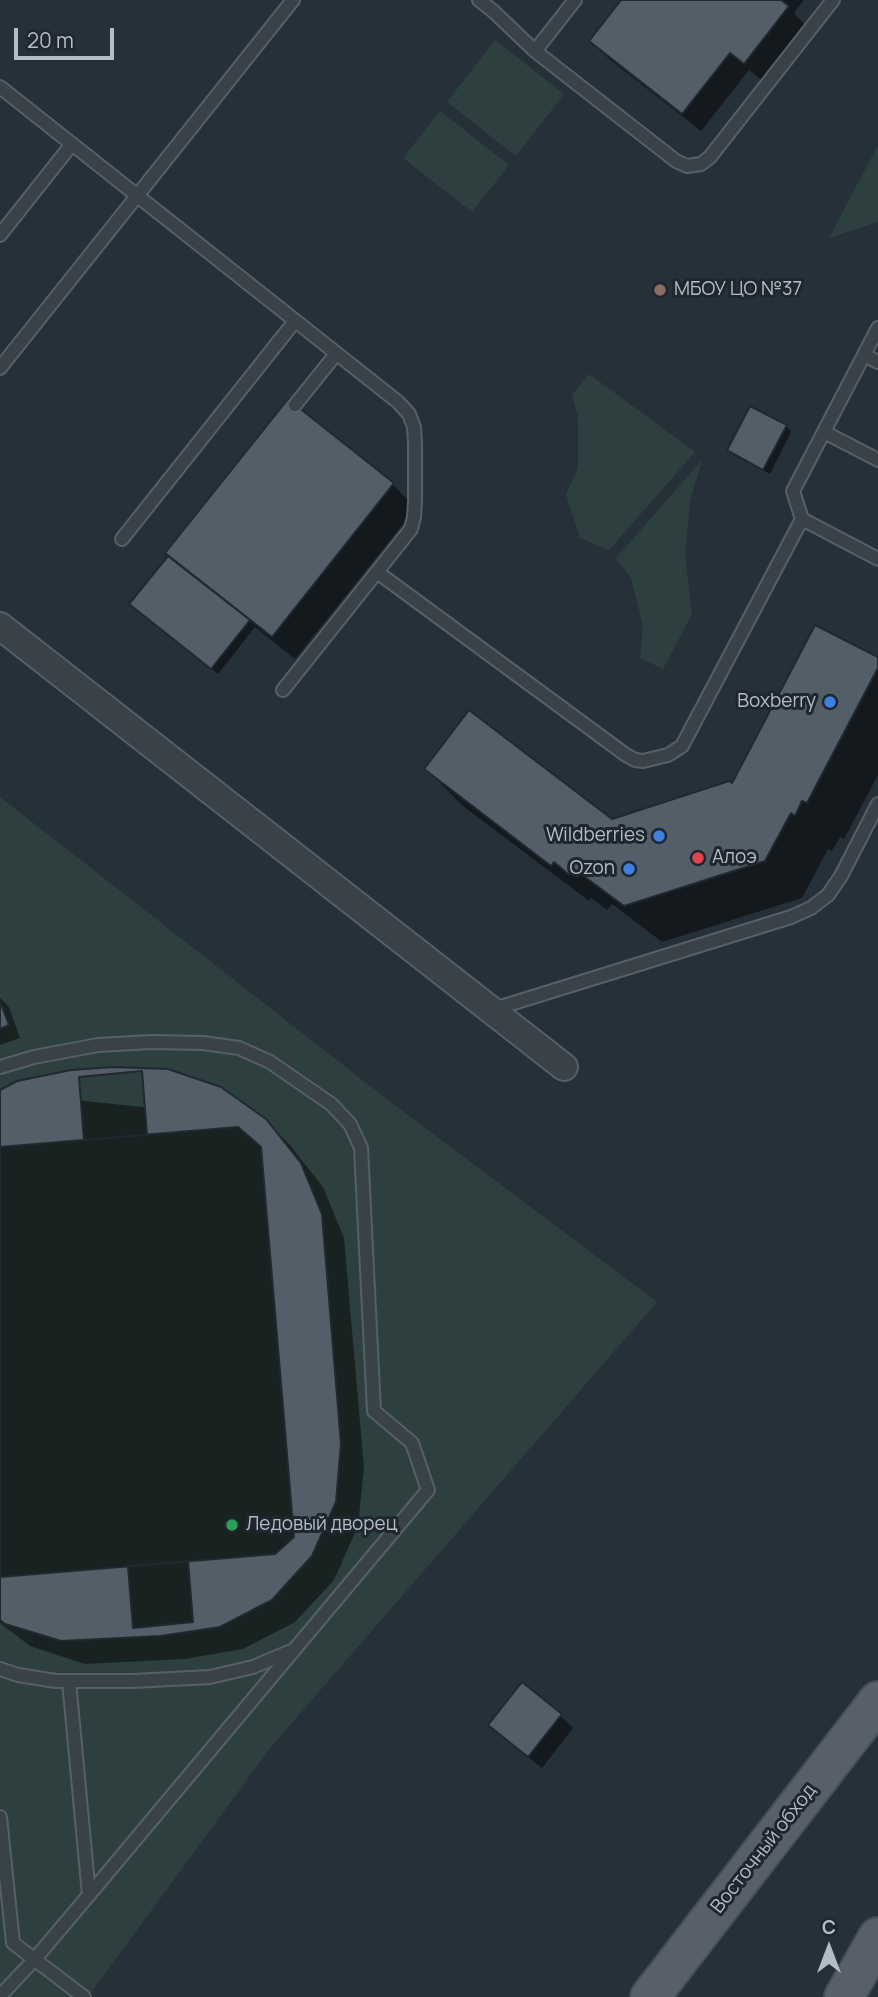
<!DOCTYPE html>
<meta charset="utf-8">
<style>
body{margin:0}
#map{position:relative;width:878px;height:1997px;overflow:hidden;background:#263039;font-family:Manrope,sans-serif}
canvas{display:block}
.north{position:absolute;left:794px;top:1913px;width:70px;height:70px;-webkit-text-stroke:5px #1e262e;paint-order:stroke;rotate:0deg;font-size:19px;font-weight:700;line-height:28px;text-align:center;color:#b4bcc5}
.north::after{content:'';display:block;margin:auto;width:24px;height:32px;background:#b4bcc5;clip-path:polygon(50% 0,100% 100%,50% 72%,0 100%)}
.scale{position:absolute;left:14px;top:28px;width:100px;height:32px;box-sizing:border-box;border:4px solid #b4bcc5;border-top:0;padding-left:9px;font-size:21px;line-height:24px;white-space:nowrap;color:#b4bcc5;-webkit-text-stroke:5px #1e262e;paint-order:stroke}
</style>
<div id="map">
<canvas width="878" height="1997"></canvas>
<div class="north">С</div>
<div class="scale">20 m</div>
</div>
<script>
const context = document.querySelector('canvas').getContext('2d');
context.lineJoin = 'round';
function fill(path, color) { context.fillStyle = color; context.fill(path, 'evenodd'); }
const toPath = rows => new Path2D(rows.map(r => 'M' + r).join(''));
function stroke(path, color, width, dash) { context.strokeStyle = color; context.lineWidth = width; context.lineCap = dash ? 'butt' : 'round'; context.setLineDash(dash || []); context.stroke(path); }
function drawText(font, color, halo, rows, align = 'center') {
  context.font = font + ' Manrope,sans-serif'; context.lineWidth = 6; context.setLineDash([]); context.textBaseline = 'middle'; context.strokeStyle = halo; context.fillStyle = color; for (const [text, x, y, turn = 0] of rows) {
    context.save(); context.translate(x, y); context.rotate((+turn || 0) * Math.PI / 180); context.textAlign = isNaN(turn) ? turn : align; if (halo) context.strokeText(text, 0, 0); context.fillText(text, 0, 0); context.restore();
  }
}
const green = toPath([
 [495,40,564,94,516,156,447,102],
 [440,111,509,165,472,212,403,158],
 [878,145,878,222,829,238],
 [589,374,695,452,609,550,580,538,566,494,578,468,578,417,572,395],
 [702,460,690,501,685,555,692,614,663,669,640,658,643,626,631,578,616,558],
 [0,797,388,1100,657,1302,271,1747,88,1997,0,1997]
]);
const shadow = toPath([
 [623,0,804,0,794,13,806,26,763,81,749,70,701,131,609,59,591,41],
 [288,401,393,485,416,508,295,659,255,627,218,674,131,604],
 [786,426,791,432,770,474,735,456,729,450],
 [878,659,878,775,844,839,840,837,832,851,828,849,802,898,662,942,612,904,607,910,591,898,589,901,463,806,426,769,612,821,733,785],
 [0,998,9,1007,20,1038,0,1045],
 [0,1092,265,1120,289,1144,323,1187,344,1238,364,1468,358,1526,334,1580,295,1622,243,1649,185,1659,85,1664,30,1646,0,1623],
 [522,1685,561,1716,573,1728,542,1768,502,1737,490,1725]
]);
const building = toPath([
 [621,0,781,0,789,6,744,64,730,53,682,114,589,41,621,0],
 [288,399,394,483,272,637,165,553,288,399],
 [750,406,787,425,763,470,727,450,750,406],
 [168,556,250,620,211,669,129,604,168,556],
 [815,625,878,657,878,668,807,803,802,801,795,816,791,813,765,861,624,906,574,869,569,875,554,862,551,866,424,769,469,710,612,819,729,781,732,783,815,625],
 [0,1001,9,1025,0,1029,0,1001],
 [113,1067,168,1069,221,1087,266,1119,301,1163,322,1214,341,1444,336,1502,312,1556,272,1600,220,1627,161,1636,61,1641,5,1624,0,1620,0,1090,17,1081,71,1070,113,1067],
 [142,1071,147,1135,84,1140,79,1077,142,1071],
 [238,1127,261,1147,294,1537,275,1554,0,1577,0,1147,238,1127],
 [188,1561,193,1622,133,1628,128,1566,188,1561],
 [522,1682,562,1714,528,1757,488,1725,522,1682]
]);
const service = toPath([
 [479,0,493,11,535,51],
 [575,0,535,51,676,161,687,166,701,164,710,157,833,0],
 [0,87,398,402,409,414,414,427,415,443,415,501,414,517,411,529,283,690],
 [0,235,72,144],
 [878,328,793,491,802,519,878,559],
 [864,355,878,362],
 [0,368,293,0],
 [295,405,336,354],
 [824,432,878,460],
 [122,539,295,321],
 [377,572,626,755,635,760,643,761,668,755,682,746,802,519],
 [491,1010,791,917,811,908,828,895,841,876,878,804],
 [0,1067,34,1057,98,1045,151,1042,203,1043,239,1048,270,1062,331,1104,350,1124,361,1148,374,1411,412,1443,428,1490,89,1895,34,1960,0,1996],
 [0,1669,18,1675,56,1681,133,1681,210,1677,253,1667,291,1651],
 [69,1681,89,1895],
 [0,1817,13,1943,84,1997]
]);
const minor = toPath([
 [0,626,564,1067]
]);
const primary = toPath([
 [650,1997,878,1701],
 [844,1997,878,1937]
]);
const markers = [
 [660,290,7,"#8d6e63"],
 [830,702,7,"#3f7fe0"],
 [659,836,7,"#3f7fe0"],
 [698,858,7,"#e0444e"],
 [629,869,7,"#3f7fe0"],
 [232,1525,7,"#2e9e5b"]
];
const poiNames = [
 ["МБОУ ЦО №37",674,290],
 ["Boxberry",816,702,"right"],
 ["Wildberries",645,836,"right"],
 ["Алоэ",712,858],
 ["Ozon",615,869,"right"],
 ["Ледовый дворец",246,1525]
];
const streetNames = [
 ["Восточный обход",764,1849,-52]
];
fill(green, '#2d403f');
fill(shadow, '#0007');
fill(building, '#535e68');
stroke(building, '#202830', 2);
stroke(service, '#575f67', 16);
stroke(minor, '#575f67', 30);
stroke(primary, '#454d55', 42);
stroke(service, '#394149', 12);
stroke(minor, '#394149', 26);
stroke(primary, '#576069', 38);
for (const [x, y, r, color] of markers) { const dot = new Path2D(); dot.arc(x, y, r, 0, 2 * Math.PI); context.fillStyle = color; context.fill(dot); stroke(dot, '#1e262e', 2.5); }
drawText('19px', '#b4bcc5', '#1e262e', poiNames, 'left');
drawText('19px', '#b4bcc5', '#1e262e', streetNames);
</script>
